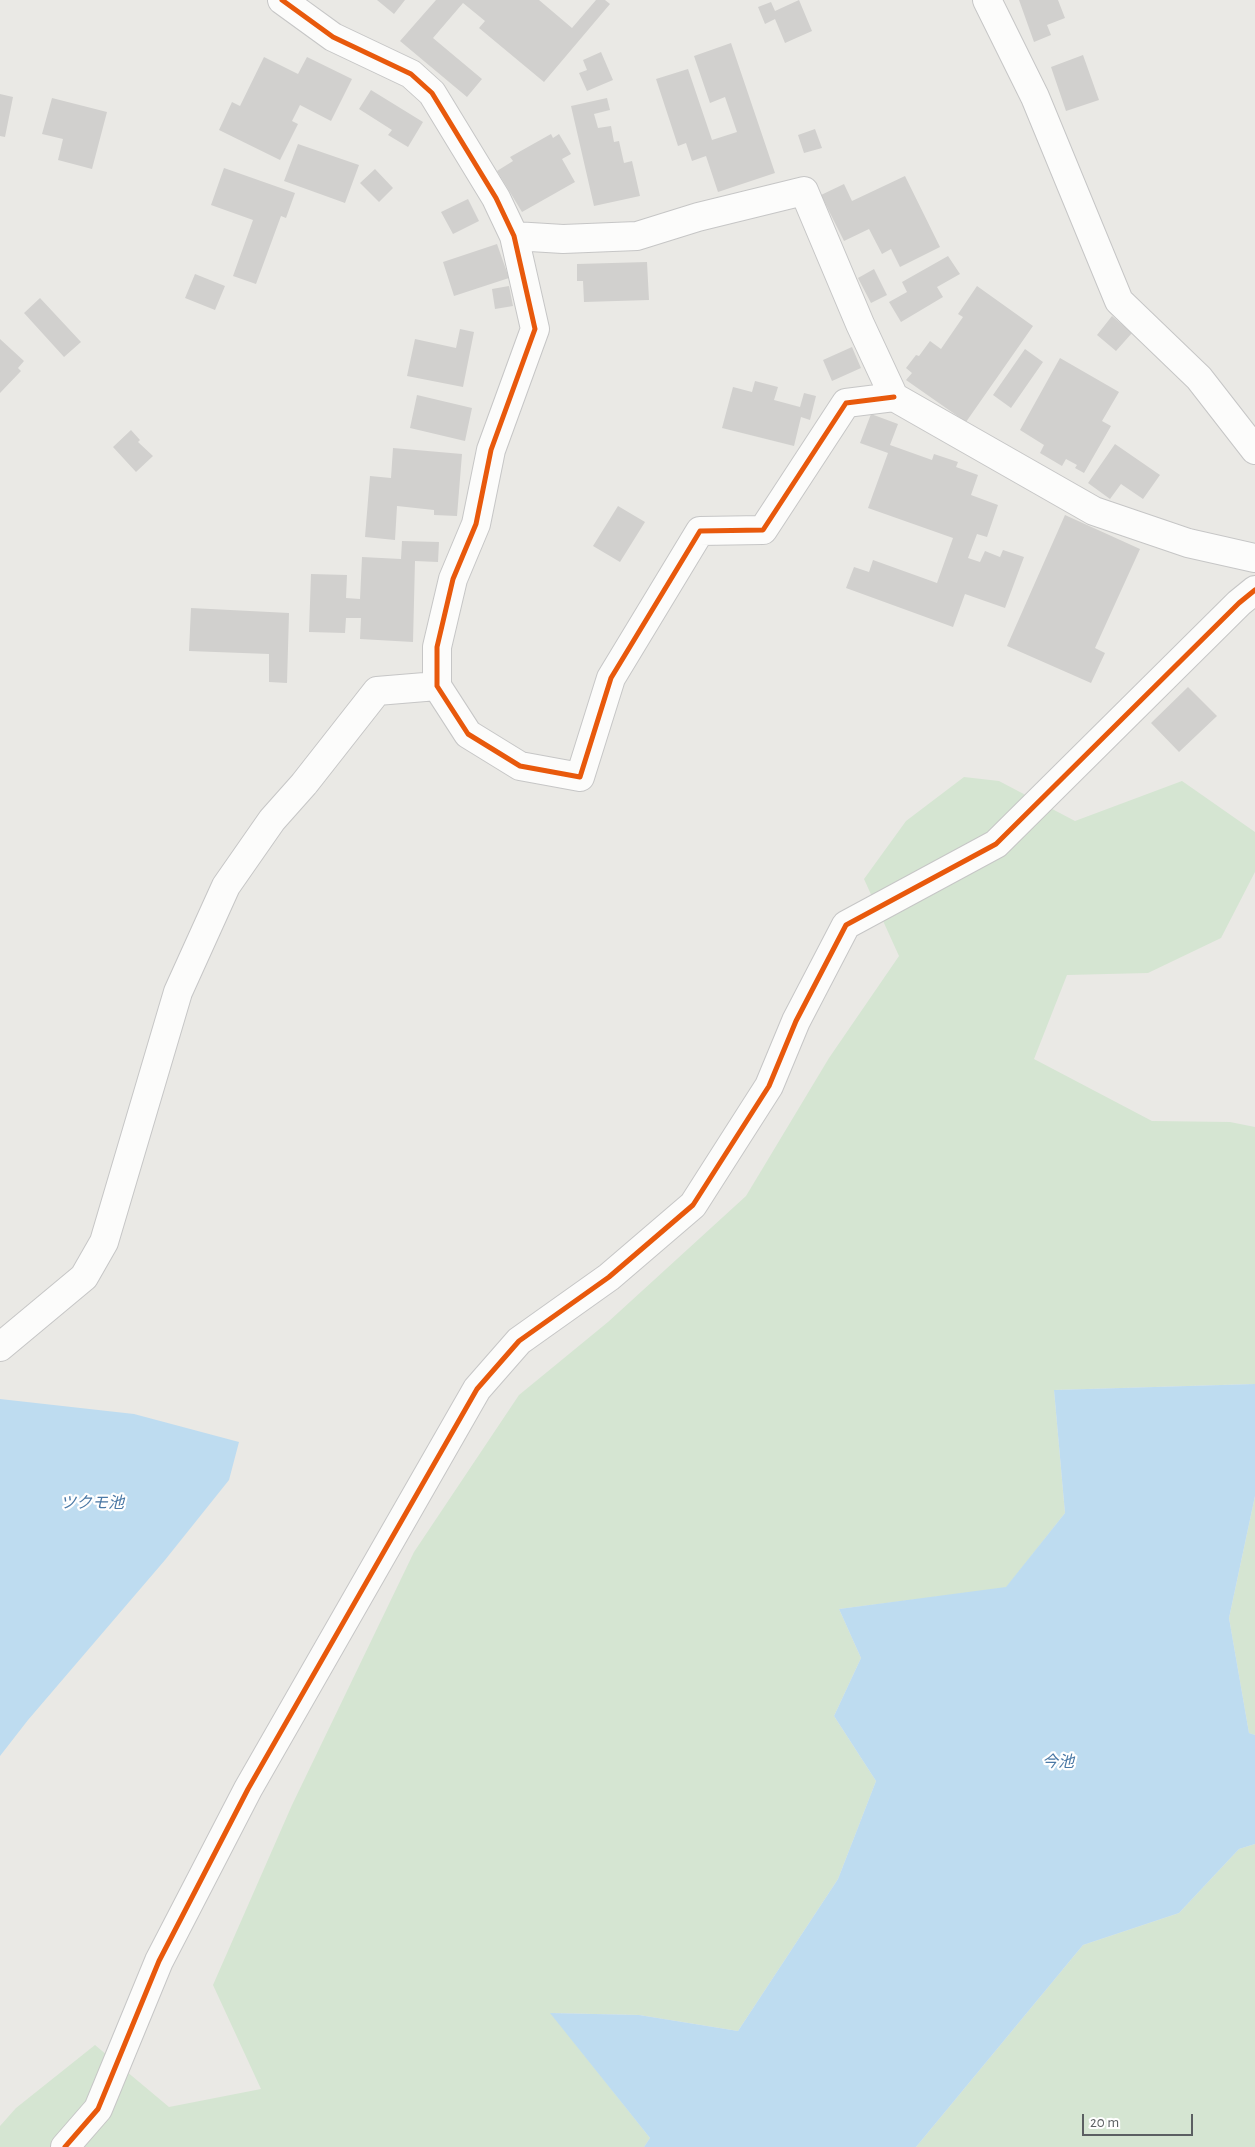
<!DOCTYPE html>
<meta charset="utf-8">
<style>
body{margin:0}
#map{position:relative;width:1255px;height:2147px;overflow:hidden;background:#eae9e5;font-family:"Alegreya Sans",sans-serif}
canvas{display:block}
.scale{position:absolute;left:1082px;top:2114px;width:111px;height:22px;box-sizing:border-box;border:2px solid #5b5f62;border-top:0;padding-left:6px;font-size:15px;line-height:18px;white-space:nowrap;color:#5b5f62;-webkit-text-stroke:4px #fff;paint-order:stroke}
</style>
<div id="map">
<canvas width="1255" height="2147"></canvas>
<div class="scale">20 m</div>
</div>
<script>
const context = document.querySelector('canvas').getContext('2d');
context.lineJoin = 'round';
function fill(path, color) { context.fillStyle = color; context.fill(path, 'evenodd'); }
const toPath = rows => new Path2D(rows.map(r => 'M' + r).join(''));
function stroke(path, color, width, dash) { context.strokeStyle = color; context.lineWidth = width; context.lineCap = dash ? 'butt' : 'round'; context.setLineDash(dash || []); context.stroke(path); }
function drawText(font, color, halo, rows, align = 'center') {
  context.font = font + ' "Alegreya Sans","Noto Sans JP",sans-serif'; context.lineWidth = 4.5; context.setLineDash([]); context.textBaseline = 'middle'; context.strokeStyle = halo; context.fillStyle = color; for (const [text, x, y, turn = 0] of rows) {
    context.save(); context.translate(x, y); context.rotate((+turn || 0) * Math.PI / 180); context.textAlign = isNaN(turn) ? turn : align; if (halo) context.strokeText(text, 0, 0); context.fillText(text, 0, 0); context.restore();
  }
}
const green = toPath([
 [964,777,999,781,1075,821,1182,781,1255,832,1255,872,1221,938,1148,973,1067,975,1034,1059,1152,1121,1230,1122,1255,1127,1255,1384,1054,1390,1065,1513,1006,1588,839,1609,861,1658,834,1716,876,1781,838,1879,738,2031,639,2015,551,2013,650,2138,644,2147,0,2147,0,2126,16,2108,95,2045,169,2107,261,2089,213,1985,292,1805,414,1552,519,1395,608,1322,746,1196,829,1058,899,956,864,879,906,821],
 [1255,1496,1255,1735,1249,1733,1229,1618],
 [1255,1844,1255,2147,916,2147,1083,1945,1179,1913,1239,1849]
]);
const water = toPath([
 [1255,1384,1255,1496,1229,1618,1249,1733,1255,1735,1255,1844,1239,1849,1179,1913,1083,1945,916,2147,644,2147,650,2138,550,2013,639,2015,738,2031,838,1879,876,1781,834,1716,861,1658,839,1609,1006,1587,1065,1513,1054,1390],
 [0,1399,134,1414,239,1442,229,1480,165,1560,28,1720,0,1756]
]);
const building = toPath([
 [377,0,405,0,394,14],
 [436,0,539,0,572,28,596,0,605,0,610,4,544,82,479,28,485,21,463,3,433,38,482,79,467,97,400,41],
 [799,0,812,31,785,43,775,19,765,24,758,7,771,2,775,11],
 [1019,0,1058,0,1065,18,1047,25,1051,35,1034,42],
 [731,43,775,173,718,192,706,156,692,161,686,143,678,146,656,79,688,69,712,140,737,132,725,97,710,103,694,56],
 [601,52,613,80,587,91,579,73,587,70,583,60],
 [1083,55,1099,100,1066,111,1051,67],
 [264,57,298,74,307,57,352,79,331,121,300,105,292,121,298,124,280,160,219,130,232,102,240,106],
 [371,90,423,122,408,147,388,135,392,130,359,109],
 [0,94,13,97,5,137,0,136],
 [52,98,107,112,92,169,58,160,63,139,42,134],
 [607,98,610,110,594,114,598,128,611,126,614,142,619,141,624,163,632,161,640,196,594,206,571,106],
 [815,129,822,148,804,153,798,135],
 [551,134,553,138,559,134,571,154,562,159,575,182,522,212,497,171,513,161,510,157],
 [298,144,359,165,345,203,284,181],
 [224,168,295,193,286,218,281,216,256,284,233,276,253,220,211,205],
 [375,169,393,188,379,202,360,183],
 [905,176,940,247,900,267,891,249,882,254,869,229,844,241,821,195,844,184,852,201],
 [468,199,479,221,453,234,441,212],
 [497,244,509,278,454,296,443,262],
 [948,256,960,274,937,287,943,297,901,322,889,302,907,292,902,282],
 [647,262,649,300,584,302,583,281,577,281,577,264],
 [874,269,887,295,871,303,858,278],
 [195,274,225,286,215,310,185,298],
 [509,286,513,306,495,309,492,289],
 [977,286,1033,326,966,422,906,380,912,373,906,368,916,355,919,356,930,341,941,349,963,317,958,314],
 [40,298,81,342,64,357,24,313],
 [1112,316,1132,333,1116,351,1097,335],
 [460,329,474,332,463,387,407,376,415,339,456,348],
 [0,339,24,361,18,368,21,371,0,393],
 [852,347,861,368,832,381,823,360],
 [1025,349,1043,362,1011,408,993,395],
 [1060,358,1119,392,1102,421,1111,426,1084,473,1075,468,1077,465,1066,459,1062,466,1040,453,1044,445,1020,430],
 [755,381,778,387,774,400,800,407,804,393,816,396,810,420,801,417,794,446,722,428,733,387,752,392],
 [417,395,472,408,465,441,410,428],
 [871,414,898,424,890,445,932,460,934,454,958,462,956,467,978,475,971,495,998,505,987,537,977,534,968,558,980,562,985,551,1000,557,1003,550,1024,557,1005,608,965,594,953,627,846,588,854,567,869,572,873,560,937,583,953,538,868,508,888,453,860,443],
 [131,430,140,440,138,442,153,456,136,472,113,447],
 [1115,444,1160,475,1143,499,1121,484,1110,499,1088,483],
 [393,448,462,454,457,516,434,515,434,510,397,506,395,540,365,537,370,476,391,478],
 [618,506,645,522,620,562,593,546],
 [1065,515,1140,549,1095,648,1105,653,1091,683,1007,646],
 [402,541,439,542,438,562,415,561,413,642,360,639,361,618,346,618,345,633,309,632,311,574,347,575,346,598,360,599,362,557,401,559],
 [191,608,289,613,287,683,269,682,269,654,189,651],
 [1188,687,1217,716,1179,752,1151,723]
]);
const minor = toPath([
 [282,0,333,37,411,74,432,93,496,198,514,236,535,329,491,450,476,524,453,579,437,647,437,686,468,734,520,766,580,777,611,678,700,531,763,530,846,403,894,397],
 [987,0,1035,97,1119,301,1199,378,1255,450],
 [514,236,563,239,637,236,698,217,804,191,860,324,894,397,1094,511,1188,543,1255,558],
 [0,1347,84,1277,104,1242,178,992,226,886,272,820,304,784,377,691,437,686],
 [65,2147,98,2109,159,1961,248,1789,477,1389,519,1341,609,1277,693,1205,769,1086,796,1021,846,925,996,844,1239,603,1255,590]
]);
const cycleway = toPath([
 [282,0,333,37,411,74,432,93,496,198,514,236,535,329,491,450,476,524,453,579,437,647,437,686,468,734,520,766,580,777,611,678,700,531,763,530,846,403,894,397],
 [65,2147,98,2109,159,1961,248,1789,477,1389,519,1341,609,1277,693,1205,769,1086,796,1021,846,925,996,844,1239,603,1255,590]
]);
const waterNames = [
 ["ツクモ池",92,1503],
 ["今池",1058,1762]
];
fill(green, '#d5e5d2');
fill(water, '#bedcf0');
fill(building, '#d1d0ce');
stroke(minor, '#c6c6c6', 30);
stroke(minor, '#fcfcfb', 28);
stroke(cycleway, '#e8590c', 5);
drawText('italic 16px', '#4a78a5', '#fff', waterNames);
</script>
